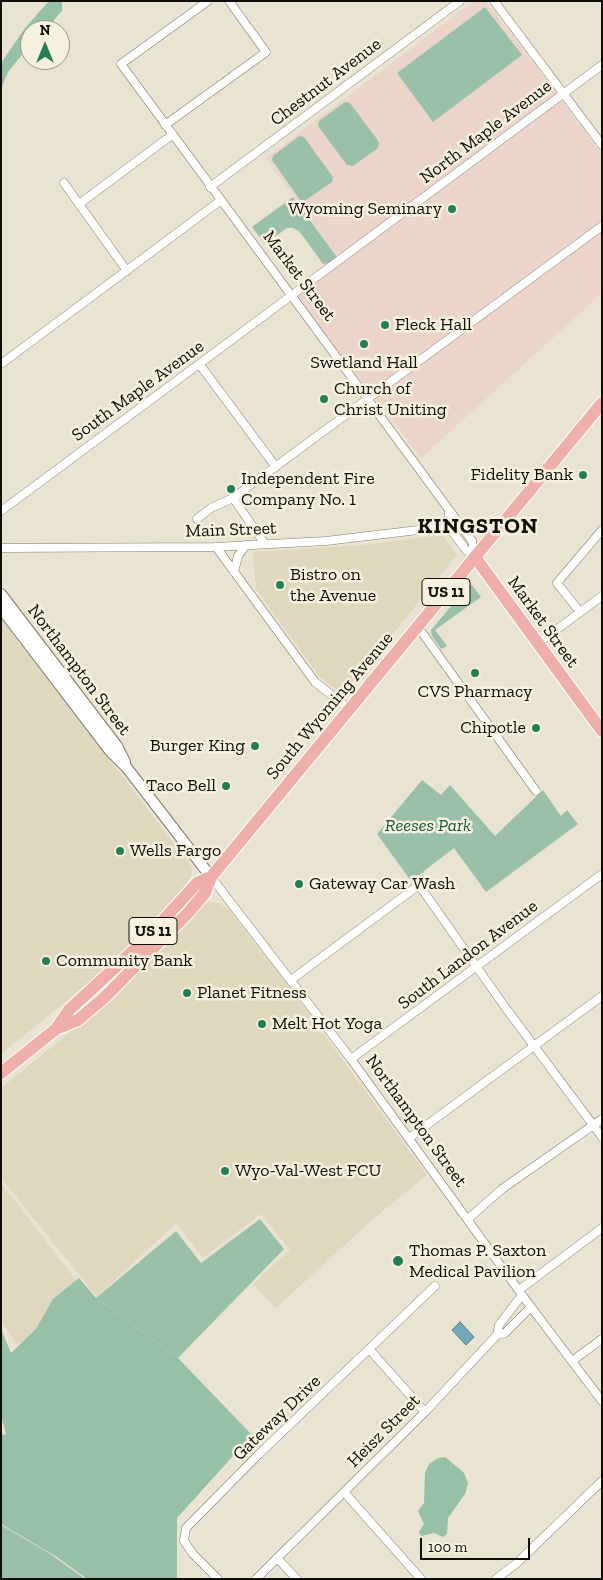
<!DOCTYPE html>
<style>
body{margin:0}
#map{position:relative;width:603px;height:1580px;overflow:hidden;background:#e9e3d1;font-family:"Zilla Slab",serif}
canvas{display:block}
.frame{position:absolute;inset:0;border:2px solid #100e08;pointer-events:none}
.north{position:absolute;left:20px;top:20px;width:50px;height:50px;box-sizing:border-box;background:#f6f1de;border:1px solid #9a9688;border-radius:50%;rotate:0deg;font-size:14px;font-weight:700;line-height:20px;text-align:center;color:#100e08}
.north::after{content:'';display:block;margin:auto;width:18px;height:22px;background:#247e54;clip-path:polygon(50% 0,100% 100%,50% 72%,0 100%)}
.scale{position:absolute;left:420px;top:1538px;width:110px;height:22px;box-sizing:border-box;border:2px solid #100e08;border-top:0;padding-left:6px;font-size:15px;line-height:18px;white-space:nowrap;color:#100e08;-webkit-text-stroke:4px #f6f1de;paint-order:stroke}
</style>
<div id="map">
<canvas width="603" height="1580"></canvas>
<div class="frame"></div>
<div class="north">N</div>
<div class="scale">100 m</div>
</div>
<script>
const context = document.querySelector('canvas').getContext('2d');
context.lineJoin = 'round';
function fill(path, color) { context.fillStyle = color; context.fill(path, 'evenodd'); }
const toPath = rows => new Path2D(rows.map(r => 'M' + r).join(''));
function stroke(path, color, width, dash) { context.strokeStyle = color; context.lineWidth = width; context.lineCap = dash ? 'butt' : 'round'; context.setLineDash(dash || []); context.stroke(path); }
function drawText(font, color, halo, rows, align = 'center') {
  context.font = font + ' "Zilla Slab",serif'; context.lineWidth = 5; context.setLineDash([]); context.textBaseline = 'middle'; context.strokeStyle = halo; context.fillStyle = color; for (const [text, x, y, turn = 0] of rows) {
    context.save(); context.translate(x, y); context.rotate((+turn || 0) * Math.PI / 180); context.textAlign = isNaN(turn) ? turn : align; if (halo) context.strokeText(text, 0, 0); context.fillText(text, 0, 0); context.restore();
  }
}
const built = toPath([
 [442,535,457,555,343,695,318,675,256,589,253,552,363,545],
 [1,617,191,866,192,872,190,878,173,900,124,951,90,982,1,1054],
 [209,902,219,903,227,908,279,973,427,1175,374,1218,276,1308,253,1284,290,1250,261,1214,203,1258,176,1223,97,1297,1,1178,1,1088,108,1002,159,953,202,906],
 [1,1183,89,1297,17,1345,1,1321]
]);
const education = toPath([
 [474,1,486,1,602,154,602,293,421,458,293,292,339,259,266,158]
]);
const green = toPath([
 [485,7,522,55,433,122,397,73],
 [345,102,350,103,379,142,378,148,353,166,347,165,318,126,319,121],
 [299,136,304,137,333,177,332,182,306,200,300,200,272,160,273,156],
 [293,197,339,260,323,264,300,232,293,228,287,228,265,244,252,227],
 [469,585,472,585,481,597,435,630,447,646,441,649,432,636,431,630],
 [422,780,441,795,450,785,495,836,543,790,561,816,567,810,578,824,486,892,454,848,411,881,377,834],
 [260,1219,284,1249,178,1358,96,1298,176,1231,201,1263],
 [1,1525,49,1553,85,1579,1,1579]
]);
const forest = toPath([
 [49,1,62,1,62,11,45,30,30,30,30,45,8,72,1,89,1,63,25,28],
 [79,1278,96,1298,178,1358,252,1435,177,1518,177,1579,87,1579,57,1557,1,1524,1,1435,6,1434,1,1415,1,1329,11,1353,36,1329,53,1299],
 [445,1457,464,1473,468,1483,465,1494,448,1518,447,1534,443,1537,434,1533,421,1536,419,1532,424,1524,418,1511,424,1503,425,1473,429,1464,438,1458]
]);
const water = toPath([
 [460,1322,474,1337,466,1345,452,1330,460,1322]
]);
const minor = toPath([
 [208,1,121,64,472,541,475,557],
 [494,1,602,145],
 [165,125,266,52,229,1],
 [64,183,127,271],
 [210,187,460,1],
 [79,204,172,135],
 [1,364,220,201],
 [200,365,276,467],
 [233,498,265,544],
 [449,510,449,527,466,550,475,557],
 [1,511,602,65],
 [197,519,211,508,233,498,602,226],
 [216,547,315,682,349,709],
 [1,548,216,547,326,541,460,525],
 [234,572,238,556,246,545],
 [580,612,557,583,602,530],
 [418,627,536,791],
 [537,644,602,596],
 [211,877,351,1059,522,1295,602,1401],
 [291,980,419,885,505,1007,602,1137],
 [351,1059,602,874],
 [409,1138,602,996],
 [468,1219,502,1189,602,1119],
 [519,1290,602,1228],
 [497,1335,505,1333,531,1307],
 [370,1350,425,1412],
 [572,1361,602,1339],
 [344,1492,421,1579],
 [277,1558,297,1579],
 [218,1579,193,1554,184,1541,186,1528,259,1454,435,1286],
 [256,1579,425,1412,497,1335,499,1325,522,1295],
 [496,1579,517,1563,602,1481]
]);
const tertiary = toPath([
 [1,594,117,746,125,762],
 [1,608,110,751,127,768,211,877]
]);
const primary = toPath([
 [475,557,602,731],
 [56,1029,69,1010,146,939,198,882,211,877],
 [1,1073,56,1029,78,1020,104,998,188,913,205,893,211,877,602,403]
]);
const markers = [
 [452,209,5,"#247e54"],
 [385,325,5,"#247e54"],
 [364,344,5,"#247e54"],
 [324,399,5,"#247e54"],
 [583,475,5,"#247e54"],
 [231,489,5,"#247e54"],
 [280,585,5,"#247e54"],
 [475,673,5,"#247e54"],
 [536,728,5,"#247e54"],
 [255,746,5,"#247e54"],
 [226,786,5,"#247e54"],
 [120,851,5,"#247e54"],
 [299,884,5,"#247e54"],
 [46,961,5,"#247e54"],
 [187,993,5,"#247e54"],
 [262,1024,5,"#247e54"],
 [225,1171,5,"#247e54"],
 [398,1261,6,"#247e54"]
];
const shields = [
 [446,592,48],
 [153,931,48]
];
const shieldNames = [
 ["US 11",446,592],
 ["US 11",153,931]
];
const streetNames = [
 ["Chestnut Avenue",326,82,-37],
 ["North Maple Avenue",486,132,-37],
 ["Market Street",299,276,53],
 ["South Maple Avenue",138,391,-36],
 ["Main Street",231,530,-2],
 ["Market Street",543,622,54],
 ["Northampton Street",79,670,53],
 ["South Wyoming Avenue",330,706,-50],
 ["South Landon Avenue",468,955,-37],
 ["Northampton Street",416,1121,54],
 ["Gateway Drive",277,1418,-44],
 ["Heisz Street",384,1431,-45]
];
const poiNames = [
 ["Wyoming Seminary",442,209,"right"],
 ["Fleck Hall",395,325],
 ["Swetland Hall",364,363,"center"],
 ["Church of",334,389],
 ["Christ Uniting",334,410],
 ["Fidelity Bank",573,475,"right"],
 ["Independent Fire",241,479],
 ["Company No. 1",241,500],
 ["Bistro on",290,575],
 ["the Avenue",290,596],
 ["CVS Pharmacy",475,692,"center"],
 ["Chipotle",526,728,"right"],
 ["Burger King",245,746,"right"],
 ["Taco Bell",216,786,"right"],
 ["Wells Fargo",130,851],
 ["Gateway Car Wash",309,884],
 ["Community Bank",56,961],
 ["Planet Fitness",197,993],
 ["Melt Hot Yoga",272,1024],
 ["Wyo-Val-West FCU",235,1171],
 ["Thomas P. Saxton",409,1251],
 ["Medical Pavilion",409,1272]
];
const parkNames = [
 ["Reeses Park",428,826]
];
const districtNames = [
 ["KINGSTON",478,527]
];
fill(built, '#dfd7be');
fill(education, '#ebd4c9');
fill(green, '#9bc0a9');
fill(forest, '#96c1a6');
fill(water, '#76a7ba');
stroke(water, '#577985', 1);
stroke(minor, '#817c6c', 9);
stroke(tertiary, '#817c6c', 12);
stroke(primary, '#fff', 14);
stroke(minor, '#fff', 8);
stroke(tertiary, '#fff', 10);
stroke(primary, '#eeaea9', 12);
for (const [x, y, r, color] of markers) { const dot = new Path2D(); dot.arc(x, y, r, 0, 2 * Math.PI); context.fillStyle = color; context.fill(dot); stroke(dot, '#f6f1de', 2); }
for (const [x, y, w] of shields) { const box = new Path2D(); box.roundRect(x - w / 2, y - 13.5, w, 27, 4); context.fillStyle = '#f6f1de'; context.fill(box); stroke(box, '#100e08', 1); }
drawText('bold 16px', '#100e08', null, shieldNames);
drawText('18px', '#100e08', '#f6f1de', streetNames);
drawText('18px', '#100e08', '#f6f1de', poiNames, 'left');
drawText('italic 18px', '#115a38', '#f6f1de', parkNames);
context.letterSpacing = '1px';
drawText('bold 22px', '#100e08', '#f6f1de', districtNames);
context.letterSpacing = '0px';
</script>
